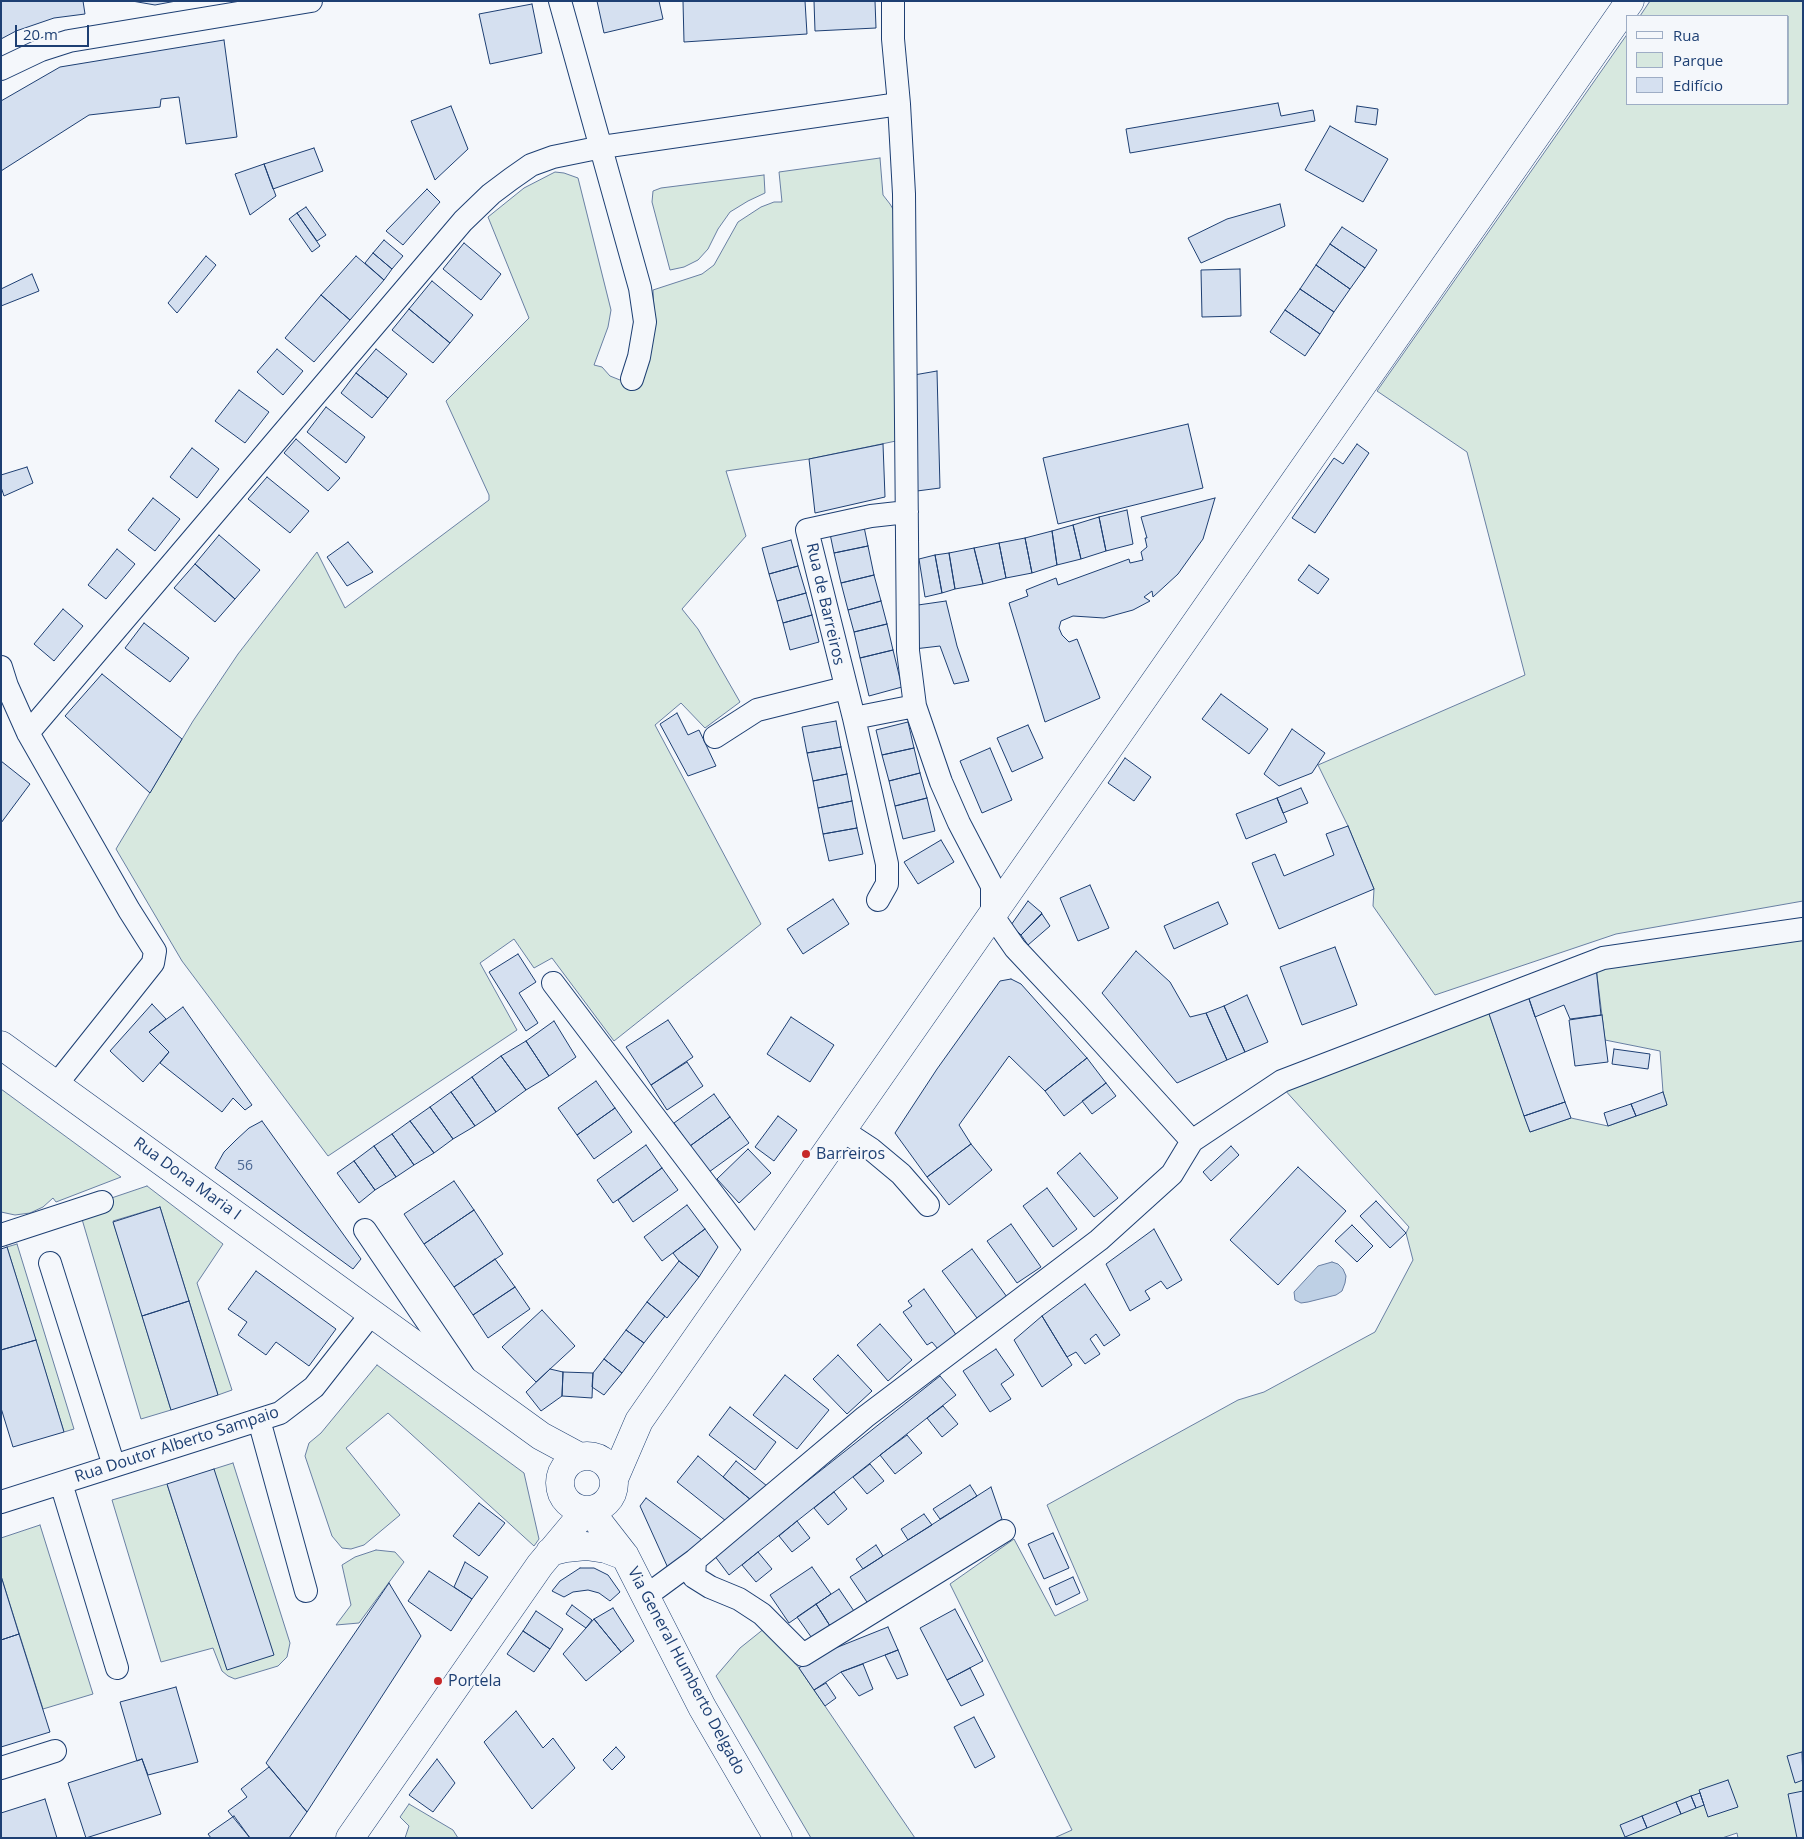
<!DOCTYPE html>
<meta charset="utf-8">
<style>
body{margin:0}
#map{position:relative;width:1804px;height:1839px;overflow:hidden;background:#f4f7fb;font-family:"Open Sans",sans-serif}
canvas{display:block}
.frame{position:absolute;inset:0;border:2px solid #1d3f73;pointer-events:none}
.legend{position:absolute;left:1626px;top:15px;width:162px;height:90px;box-sizing:border-box;background:#f4f7fb;border:1px solid #9eadc5;margin:0;padding:6px 9px;list-style:none;font-size:15px;color:#1d3f73}
.legend li{display:flex;align-items:center;gap:10px;height:25px}
.legend b{width:25px;border:1px solid #9eadc5}
.scale{position:absolute;left:15px;top:25px;width:74px;height:22px;box-sizing:border-box;border:2px solid #1d3f73;border-top:0;padding-left:6px;font-size:15px;line-height:18px;white-space:nowrap;color:#1d3f73;-webkit-text-stroke:4px #f4f7fb;paint-order:stroke}
</style>
<div id="map">
<canvas width="1804" height="1839"></canvas>
<div class="frame"></div>
<ul class="legend">
<li><b style="height:6px;background:#f4f7fb"></b>Rua</li>
<li><b style="height:14px;background:#d7e8df"></b>Parque</li>
<li><b style="height:14px;background:#d5e0f0"></b>Edifício</li>
</ul>
<div class="scale">20 m</div>
</div>
<script>
const context = document.querySelector('canvas').getContext('2d');
context.lineJoin = 'round';
function fill(path, color) { context.fillStyle = color; context.fill(path, 'evenodd'); }
const toPath = rows => new Path2D(rows.map(r => 'M' + r).join(''));
function stroke(path, color, width, dash) { context.strokeStyle = color; context.lineWidth = width; context.lineCap = dash ? 'butt' : 'round'; context.setLineDash(dash || []); context.stroke(path); }
function drawText(font, color, halo, rows, align = 'center') {
  context.font = font + ' "Open Sans",sans-serif'; context.lineWidth = 4; context.setLineDash([]); context.textBaseline = 'middle'; context.strokeStyle = halo; context.fillStyle = color; for (const [text, x, y, turn = 0] of rows) {
    context.save(); context.translate(x, y); context.rotate((+turn || 0) * Math.PI / 180); context.textAlign = isNaN(turn) ? turn : align; if (halo) context.strokeText(text, 0, 0); context.fillText(text, 0, 0); context.restore();
  }
}
const green = toPath([
 [1650,1,1803,1,1803,901,1616,934,1435,995,1373,906,1374,889,1348,826,1318,765,1525,675,1467,452,1377,391,1628,33,1628,104,1788,104,1788,16,1640,16,1650,1],
 [880,158,883,195,890,204,903,226,896,441,809,459,726,471,746,536,682,609,698,629,740,702,705,728,681,703,655,725,761,924,614,1041,552,958,534,968,514,939,480,963,517,1030,328,1156,182,961,116,849,193,721,238,654,317,552,345,608,489,500,489,495,446,401,529,318,488,217,524,188,555,172,564,173,578,178,611,310,608,327,594,365,602,367,610,376,620,380,641,369,654,310,653,290,702,274,714,265,738,222,761,207,774,202,782,202,779,172,880,158],
 [764,175,765,193,748,201,730,212,718,229,708,249,698,260,684,267,670,270,652,202,653,191,661,188,764,175],
 [1803,938,1803,1838,1738,1838,1737,1833,1722,1838,1054,1838,1072,1830,950,1584,1014,1539,1055,1616,1088,1600,1047,1505,1238,1400,1264,1392,1375,1332,1413,1260,1406,1233,1409,1227,1283,1088,1487,1008,1530,1132,1571,1118,1608,1126,1667,1105,1663,1092,1660,1051,1605,1040,1596,967,1803,938],
 [1,1089,121,1177,56,1202,53,1198,43,1207,30,1213,15,1215,1,1212,1,1089],
 [147,1186,223,1244,197,1283,232,1390,218,1395,160,1207,113,1221,171,1410,141,1419,79,1209,147,1186],
 [17,1244,74,1429,64,1432,7,1247,17,1244],
 [377,1365,524,1473,539,1539,534,1546,388,1413,346,1448,400,1515,364,1545,351,1549,342,1548,332,1536,305,1456,309,1443,321,1433,377,1365],
 [233,1463,290,1643,287,1657,278,1666,235,1679,228,1676,222,1671,213,1648,161,1662,112,1500,167,1484,227,1669,214,1469,233,1463],
 [40,1525,93,1694,43,1709,1,1576,1,1538,40,1525],
 [376,1550,395,1552,404,1562,359,1623,336,1625,351,1605,342,1565,355,1557,376,1550],
 [765,1628,799,1668,915,1838,811,1838,716,1676,740,1648,765,1628],
 [409,1804,453,1830,458,1838,405,1838,409,1826,400,1817,409,1804]
]);
const water = toPath([
 [1332,1262,1338,1264,1343,1269,1346,1276,1345,1283,1342,1291,1336,1295,1308,1302,1301,1303,1295,1300,1294,1292,1318,1266,1332,1262]
]);
const building = toPath([
 [1,1,83,1,85,14,54,18,16,31,1,39,1,1],
 [132,1,176,1,155,5,132,1],
 [597,1,659,1,663,19,604,33,597,1],
 [683,1,805,1,807,34,684,42,683,1],
 [814,1,875,1,876,28,815,31,814,1],
 [532,4,542,53,490,64,479,14,532,4],
 [224,40,237,137,186,144,179,97,161,99,160,107,89,115,1,171,1,101,60,67,224,40],
 [1278,103,1281,116,1313,110,1315,121,1130,153,1126,129,1278,103],
 [451,106,468,149,435,180,411,121,451,106],
 [1357,106,1378,109,1376,125,1355,122,1357,106],
 [1330,126,1388,159,1363,202,1305,170,1330,126],
 [314,148,323,171,273,189,264,164,314,148],
 [264,164,276,196,250,215,235,174,264,164],
 [427,189,440,202,403,245,386,231,427,189],
 [1280,204,1285,226,1201,263,1188,238,1227,219,1280,204],
 [306,207,326,235,317,241,297,213,306,207],
 [297,213,320,246,312,252,289,219,297,213],
 [1342,227,1377,250,1365,268,1330,244,1342,227],
 [384,240,403,256,392,269,373,253,384,240],
 [464,243,501,274,481,300,443,269,464,243],
 [1330,244,1365,268,1350,289,1316,265,1330,244],
 [373,253,392,269,384,280,365,263,373,253],
 [206,256,216,265,177,313,168,303,206,256],
 [356,256,384,280,350,320,321,295,356,256],
 [1316,265,1350,289,1334,312,1300,289,1316,265],
 [1240,269,1241,316,1202,317,1201,270,1240,269],
 [32,274,39,291,1,306,1,289,32,274],
 [432,281,473,315,450,343,409,309,432,281],
 [1300,289,1334,312,1320,334,1285,310,1300,289],
 [321,295,350,320,314,362,285,338,321,295],
 [409,309,450,343,433,363,392,330,409,309],
 [1285,310,1320,334,1305,356,1270,332,1285,310],
 [277,349,303,371,283,395,257,372,277,349],
 [376,349,407,374,388,398,356,373,376,349],
 [937,371,940,488,917,491,914,375,937,371],
 [356,373,388,398,372,418,341,393,356,373],
 [239,390,269,412,245,443,215,421,239,390],
 [326,407,365,437,346,463,307,432,326,407],
 [1188,424,1203,488,1058,524,1043,458,1188,424],
 [296,439,340,478,328,491,284,453,296,439],
 [883,444,885,497,815,513,809,459,883,444],
 [1357,444,1369,453,1315,533,1292,518,1334,458,1343,464,1357,444],
 [192,448,219,469,197,498,170,477,192,448],
 [27,467,33,483,4,496,1,487,1,475,27,467],
 [267,477,309,511,290,533,248,499,267,477],
 [153,498,180,519,155,551,128,530,153,498],
 [1215,498,1203,539,1178,574,1153,597,1152,591,1144,597,1150,601,1133,610,1104,618,1073,616,1061,621,1059,628,1062,635,1069,642,1077,639,1100,698,1045,722,1009,603,1028,596,1026,590,1056,578,1058,585,1129,559,1130,563,1143,560,1141,552,1147,547,1145,538,1147,538,1141,517,1215,498],
 [1127,510,1133,544,1106,551,1099,517,1127,510],
 [1099,517,1106,551,1081,559,1073,525,1099,517],
 [863,522,868,546,834,553,829,529,863,522],
 [1073,525,1081,559,1057,565,1052,531,1073,525],
 [1052,531,1057,565,1032,573,1025,538,1052,531],
 [219,535,260,570,235,599,195,564,219,535],
 [1025,538,1032,573,1006,578,999,543,1025,538],
 [791,540,798,566,769,574,762,548,791,540],
 [348,542,373,572,347,586,327,557,348,542],
 [999,543,1006,578,983,584,974,548,999,543],
 [868,546,874,575,841,583,834,553,868,546],
 [974,548,983,584,955,589,949,553,974,548],
 [117,549,135,564,106,599,88,585,117,549],
 [949,553,955,589,942,593,935,555,949,553],
 [935,555,942,593,925,597,919,559,935,555],
 [195,564,235,599,215,622,174,588,195,564],
 [1309,565,1329,579,1318,594,1298,580,1309,565],
 [798,566,806,593,777,601,769,574,798,566],
 [874,575,881,601,848,610,841,583,874,575],
 [806,593,812,615,783,623,777,601,806,593],
 [881,601,887,624,854,632,848,610,881,601],
 [946,601,957,646,969,681,954,684,940,646,914,649,911,606,946,601],
 [63,609,83,626,54,661,34,644,63,609],
 [812,615,819,642,790,650,783,623,812,615],
 [144,623,189,658,170,682,125,648,144,623],
 [887,624,893,650,860,658,854,632,887,624],
 [893,650,902,687,869,696,860,658,893,650],
 [102,674,182,739,150,793,65,716,102,674],
 [1221,694,1268,729,1249,754,1202,719,1221,694],
 [677,713,688,735,699,730,716,766,688,776,660,724,677,713],
 [836,721,841,747,807,753,802,727,836,721],
 [908,722,914,748,882,755,876,730,908,722],
 [1028,725,1043,758,1012,772,997,738,1028,725],
 [1292,729,1325,753,1312,773,1279,786,1264,774,1292,729],
 [841,747,847,774,813,781,807,753,841,747],
 [914,748,920,773,889,781,882,755,914,748],
 [990,748,1012,800,982,813,960,761,990,748],
 [1125,758,1151,777,1134,801,1108,783,1125,758],
 [1,761,30,784,1,823,1,761],
 [920,773,927,798,895,806,889,781,920,773],
 [847,774,852,801,818,808,813,781,847,774],
 [1301,788,1308,803,1283,813,1277,798,1301,788],
 [927,798,935,831,903,839,895,806,927,798],
 [1277,798,1287,822,1246,839,1236,814,1277,798],
 [852,801,857,828,823,834,818,808,852,801],
 [1348,826,1374,889,1279,929,1252,863,1275,854,1284,876,1334,855,1326,834,1348,826],
 [857,828,863,854,829,861,823,834,857,828],
 [941,840,954,862,918,884,904,862,941,840],
 [1090,885,1109,928,1078,941,1060,898,1090,885],
 [833,899,849,924,803,954,787,929,833,899],
 [1028,901,1042,913,1021,935,1011,925,1028,901],
 [1218,902,1228,924,1174,949,1164,926,1218,902],
 [1042,914,1050,926,1028,945,1021,935,1042,914],
 [1335,947,1357,1005,1302,1025,1280,967,1335,947],
 [1136,951,1170,982,1190,1017,1206,1013,1227,1060,1177,1083,1102,993,1136,951],
 [518,954,536,982,519,993,538,1023,526,1031,489,972,518,954],
 [1596,967,1601,1015,1570,1019,1564,1005,1535,1017,1527,993,1596,967],
 [1011,979,1021,984,1087,1058,1045,1091,1009,1056,959,1125,971,1144,927,1177,895,1133,937,1069,1000,981,1011,979],
 [1527,993,1565,1102,1524,1116,1487,1008,1527,993],
 [1247,995,1268,1042,1245,1052,1224,1006,1247,995],
 [152,1004,166,1019,149,1032,169,1052,143,1082,110,1051,152,1004],
 [1224,1006,1245,1052,1227,1060,1206,1013,1224,1006],
 [183,1007,252,1105,245,1110,233,1098,222,1112,160,1063,169,1052,149,1032,183,1007],
 [1602,1015,1608,1062,1575,1066,1569,1020,1602,1015],
 [791,1017,834,1045,810,1082,767,1054,791,1017],
 [668,1020,693,1057,651,1085,626,1047,668,1020],
 [554,1021,576,1057,549,1076,526,1041,554,1021],
 [526,1041,549,1076,526,1090,501,1056,526,1041],
 [1614,1049,1650,1054,1648,1069,1612,1064,1614,1049],
 [501,1056,526,1090,496,1112,472,1077,501,1056],
 [1087,1058,1106,1083,1064,1116,1045,1091,1087,1058],
 [687,1062,703,1086,667,1110,651,1085,687,1062],
 [472,1077,496,1112,475,1126,451,1092,472,1077],
 [596,1081,615,1108,577,1135,558,1108,596,1081],
 [1106,1083,1116,1096,1092,1114,1082,1101,1106,1083],
 [451,1092,475,1126,453,1139,430,1107,451,1092],
 [1663,1092,1667,1105,1636,1116,1631,1104,1663,1092],
 [714,1094,730,1117,690,1146,674,1123,714,1094],
 [1565,1102,1571,1118,1530,1132,1524,1116,1565,1102],
 [1631,1104,1636,1116,1608,1126,1604,1113,1631,1104],
 [430,1107,453,1139,434,1153,410,1121,430,1107],
 [615,1108,632,1132,594,1159,577,1135,615,1108],
 [778,1116,797,1130,774,1161,755,1147,778,1116],
 [730,1117,749,1143,709,1172,690,1146,730,1117],
 [262,1121,361,1259,353,1269,215,1168,224,1152,236,1140,249,1128,262,1121],
 [410,1121,434,1153,414,1165,392,1134,410,1121],
 [392,1134,414,1165,396,1177,374,1146,392,1134],
 [971,1144,992,1170,949,1205,927,1177,971,1144],
 [646,1145,662,1168,613,1203,597,1180,646,1145],
 [374,1146,396,1177,375,1190,354,1161,374,1146],
 [1231,1146,1239,1155,1211,1181,1203,1172,1231,1146],
 [748,1149,771,1173,739,1203,717,1179,748,1149],
 [1080,1153,1118,1198,1094,1217,1057,1173,1080,1153],
 [354,1161,375,1190,359,1203,337,1173,354,1161],
 [1298,1167,1346,1211,1278,1285,1230,1240,1298,1167],
 [662,1168,678,1190,633,1222,618,1200,662,1168],
 [454,1181,474,1210,424,1244,404,1214,454,1181],
 [1047,1188,1077,1229,1053,1247,1023,1206,1047,1188],
 [1376,1201,1406,1233,1390,1248,1360,1216,1376,1201],
 [687,1205,705,1229,662,1261,644,1237,687,1205],
 [160,1207,189,1301,142,1316,113,1222,160,1207],
 [474,1210,503,1254,454,1287,424,1244,474,1210],
 [1011,1224,1041,1267,1017,1283,987,1241,1011,1224],
 [1352,1225,1373,1246,1357,1262,1335,1241,1352,1225],
 [705,1229,718,1247,699,1277,679,1261,673,1253,705,1229],
 [1154,1229,1182,1280,1167,1289,1161,1281,1145,1291,1150,1299,1130,1311,1106,1264,1154,1229],
 [7,1247,36,1340,1,1350,1,1249,7,1247],
 [972,1249,1007,1297,977,1318,942,1271,972,1249],
 [495,1259,515,1287,473,1315,454,1287,495,1259],
 [679,1261,699,1277,667,1318,647,1302,679,1261],
 [256,1271,336,1329,309,1366,276,1342,266,1355,238,1335,247,1322,228,1309,256,1271],
 [1085,1284,1120,1335,1104,1346,1096,1334,1090,1339,1100,1354,1085,1364,1076,1352,1067,1357,1042,1316,1085,1284],
 [515,1287,530,1309,488,1338,473,1315,515,1287],
 [924,1289,957,1336,938,1349,932,1342,927,1345,903,1312,912,1306,908,1301,924,1289],
 [189,1301,218,1395,171,1410,142,1316,189,1301],
 [647,1302,665,1316,644,1343,626,1330,647,1302],
 [542,1310,575,1346,536,1382,502,1347,542,1310],
 [1042,1316,1072,1365,1042,1387,1014,1340,1042,1316],
 [880,1324,912,1360,888,1381,857,1345,880,1324],
 [626,1330,644,1343,622,1373,604,1359,626,1330],
 [36,1340,64,1432,13,1447,1,1408,1,1350,36,1340],
 [996,1349,1014,1375,1001,1384,1011,1399,990,1412,963,1371,996,1349],
 [838,1355,872,1391,847,1414,813,1379,838,1355],
 [604,1359,622,1373,604,1395,592,1387,593,1373,604,1359],
 [550,1369,563,1372,562,1396,541,1411,526,1392,550,1369],
 [563,1372,593,1373,592,1398,562,1396,563,1372],
 [785,1375,829,1410,797,1449,753,1415,785,1375],
 [940,1376,956,1395,729,1575,714,1555,940,1376],
 [943,1406,958,1424,942,1437,927,1418,943,1406],
 [730,1407,776,1442,755,1470,709,1435,730,1407],
 [907,1435,922,1453,895,1474,880,1455,907,1435],
 [698,1456,751,1500,726,1521,677,1482,698,1456],
 [736,1461,767,1486,751,1500,723,1477,736,1461],
 [870,1464,884,1481,867,1494,853,1477,870,1464],
 [214,1469,274,1655,227,1670,167,1484,214,1469],
 [970,1485,977,1496,940,1519,933,1509,970,1485],
 [991,1487,1002,1519,869,1605,850,1577,991,1487],
 [834,1492,847,1509,828,1525,814,1508,834,1492],
 [646,1498,702,1540,668,1568,640,1506,646,1498],
 [479,1503,505,1523,479,1556,453,1536,479,1503],
 [924,1514,932,1525,908,1540,901,1529,924,1514],
 [797,1521,810,1538,792,1552,779,1536,797,1521],
 [1053,1533,1069,1568,1044,1579,1028,1544,1053,1533],
 [876,1545,883,1556,863,1569,856,1559,876,1545],
 [758,1552,772,1569,756,1582,742,1565,758,1552],
 [465,1562,488,1577,472,1599,454,1587,465,1562],
 [812,1567,831,1594,789,1623,770,1595,812,1567],
 [580,1568,594,1568,608,1575,620,1592,610,1601,599,1593,588,1590,573,1592,564,1597,552,1591,560,1581,580,1568],
 [429,1571,472,1599,451,1631,408,1601,429,1571],
 [1,1576,19,1634,1,1640,1,1576],
 [1073,1577,1080,1593,1056,1605,1049,1588,1073,1577],
 [389,1583,421,1636,307,1812,266,1763,389,1583],
 [839,1589,856,1614,832,1629,816,1604,839,1589],
 [816,1604,832,1629,814,1641,797,1617,816,1604],
 [572,1605,592,1620,586,1628,566,1614,572,1605],
 [613,1608,634,1641,621,1652,594,1619,613,1608],
 [955,1609,983,1661,947,1680,920,1628,955,1609],
 [536,1611,563,1629,550,1649,523,1631,536,1611],
 [594,1619,621,1652,586,1681,563,1654,594,1619],
 [888,1627,898,1650,841,1672,814,1690,799,1668,818,1655,888,1627],
 [523,1631,550,1649,534,1672,507,1654,523,1631],
 [19,1634,50,1732,1,1747,1,1640,19,1634],
 [898,1650,908,1675,897,1679,885,1655,898,1650],
 [863,1664,873,1689,859,1696,841,1672,863,1664],
 [970,1668,984,1695,961,1706,947,1680,970,1668],
 [826,1683,836,1698,825,1706,814,1690,826,1683],
 [176,1687,198,1762,148,1775,142,1759,137,1761,120,1702,176,1687],
 [516,1711,543,1748,553,1738,575,1768,532,1809,484,1742,516,1711],
 [974,1717,995,1757,975,1768,954,1727,974,1717],
 [616,1747,625,1757,612,1770,603,1760,616,1747],
 [1802,1752,1803,1780,1795,1783,1787,1756,1802,1752],
 [142,1759,161,1814,86,1838,68,1783,142,1759],
 [437,1759,455,1783,433,1812,409,1795,437,1759],
 [269,1767,307,1812,289,1838,250,1838,228,1811,247,1797,241,1789,269,1767],
 [1728,1780,1738,1807,1708,1817,1699,1790,1728,1780],
 [1803,1791,1803,1838,1797,1838,1788,1794,1803,1791],
 [1700,1793,1704,1805,1696,1808,1691,1796,1700,1793],
 [1691,1796,1696,1808,1681,1814,1676,1802,1691,1796],
 [45,1799,57,1838,1,1838,1,1813,45,1799],
 [1676,1802,1681,1814,1647,1828,1642,1816,1676,1802],
 [234,1816,250,1838,211,1838,208,1834,234,1816],
 [1642,1816,1647,1828,1625,1837,1620,1825,1642,1816]
]);
const street = toPath([
 [560,1,640,288,645,322,639,357,632,379],
 [1,69,41,50,69,41,311,1],
 [907,512,871,516,807,530,854,718,915,706],
 [1,667,7,686,28,733,129,910,155,951,153,963,56,1085],
 [854,718,887,864,887,884,878,900],
 [28,733,463,221,491,194,511,179,531,165,553,157,602,147,899,104],
 [715,737,757,710,845,688],
 [553,983,757,1252],
 [842,1130,871,1149,901,1174,928,1205],
 [1192,1141,1282,1081,1603,958,1803,929],
 [365,1230,464,1376],
 [1,1235,102,1202],
 [50,1263,114,1466],
 [259,1420,306,1591],
 [61,1483,117,1668],
 [1,1502,280,1413,314,1387,372,1313],
 [695,1560,694,1577,710,1587,739,1599,762,1614,803,1655,1004,1531],
 [646,1596,695,1560,865,1417,1099,1240,1172,1174,1192,1141,1075,1012,1015,948,992,915,992,886,959,823,941,782,915,706,908,651,904,194,899,104,893,39,893,1],
 [1,1768,55,1751]
]);
const secondary = toPath([
 [1,1045,541,1436,580,1457],
 '560 1483a27 27 0 1 1 54 0a27 27 0 1 1-54 0Z',
 [614,1479,639,1421,648,1408,1630,1],
 [590,1511,625,1556,702,1707,778,1838],
 [550,1552,566,1548,586,1546,606,1549,625,1556],
 [350,1838,540,1565,586,1510]
]);
const markers = [
 [806,1154,5,"#c62828"],
 [438,1681,5,"#c62828"]
];
const numberNames = [
 ["56",245,1166]
];
const streetNames = [
 ["Rua de Barreiros",825,604,77],
 ["Rua Dona Maria I",187,1179,36],
 ["Rua Doutor Alberto Sampaio",177,1445,-18],
 ["Via General Humberto Delgado",686,1671,62]
];
const poiNames = [
 ["Barreiros",816,1154],
 ["Portela",448,1681]
];
fill(green, '#d7e8df');
stroke(green, '#687fa3', 1);
fill(water, '#bed0e5');
stroke(water, '#687fa3', 1);
fill(building, '#d5e0f0');
stroke(building, '#1d3f73', 1);
stroke(street, '#1d3f73', 24);
stroke(secondary, '#1d3f73', 29);
stroke(street, '#f4f7fb', 22);
stroke(secondary, '#f4f7fb', 28);
for (const [x, y, r, color] of markers) { const dot = new Path2D(); dot.arc(x, y, r, 0, 2 * Math.PI); context.fillStyle = color; context.fill(dot); stroke(dot, '#f4f7fb', 2); }
drawText('14px', '#4b6792', null, numberNames);
drawText('16px', '#1d3f73', '#f4f7fb', streetNames);
drawText('16px', '#1d3f73', '#f4f7fb', poiNames, 'left');
</script>
